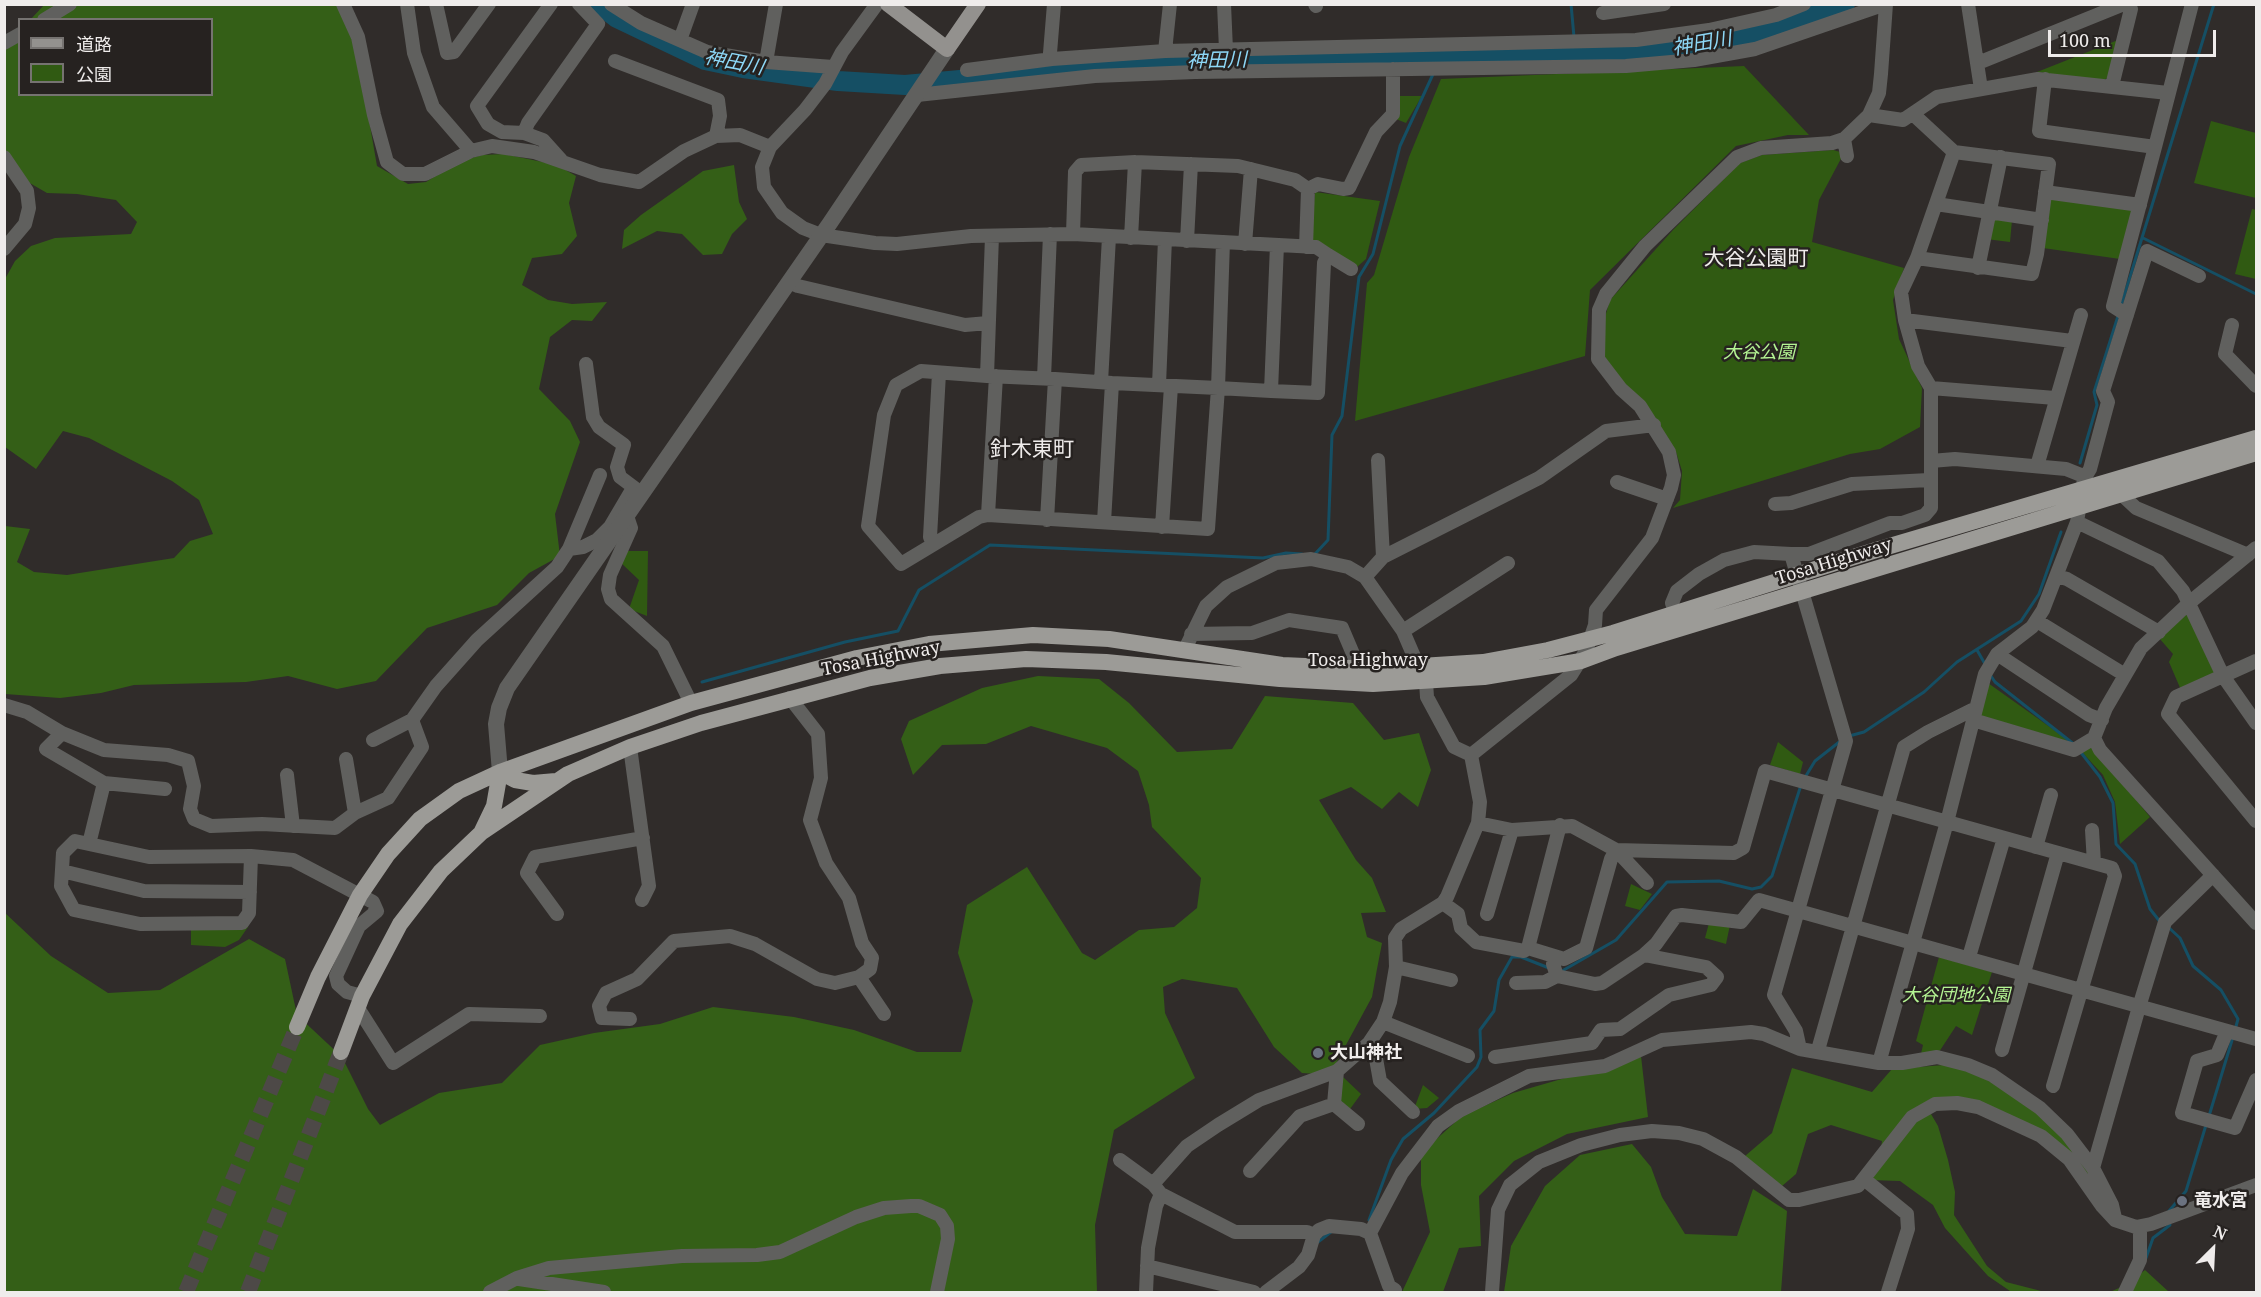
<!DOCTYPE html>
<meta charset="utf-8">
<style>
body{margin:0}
#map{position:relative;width:2261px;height:1297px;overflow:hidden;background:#302c2a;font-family:"Noto Serif","Noto Sans JP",serif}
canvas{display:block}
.frame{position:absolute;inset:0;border:6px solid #efeceb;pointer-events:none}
.legend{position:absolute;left:18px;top:18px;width:195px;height:78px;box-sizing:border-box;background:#262220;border:2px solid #767371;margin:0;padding:8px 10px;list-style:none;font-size:18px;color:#efeceb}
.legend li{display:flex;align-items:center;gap:12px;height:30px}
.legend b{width:30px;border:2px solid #767371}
.north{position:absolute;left:2183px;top:1219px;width:60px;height:60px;-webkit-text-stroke:4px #262220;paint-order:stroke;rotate:24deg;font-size:16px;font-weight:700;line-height:24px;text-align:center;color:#efeceb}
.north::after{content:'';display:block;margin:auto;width:21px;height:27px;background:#efeceb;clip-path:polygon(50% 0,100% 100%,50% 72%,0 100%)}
.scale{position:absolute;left:2048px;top:30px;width:168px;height:27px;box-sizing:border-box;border:3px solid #efeceb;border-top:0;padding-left:8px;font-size:18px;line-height:21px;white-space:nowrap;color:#efeceb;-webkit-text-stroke:4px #262220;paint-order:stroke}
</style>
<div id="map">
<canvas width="2261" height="1297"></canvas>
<div class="frame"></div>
<ul class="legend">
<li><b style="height:8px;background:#93918e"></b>道路</li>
<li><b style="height:16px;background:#305a12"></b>公園</li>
</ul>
<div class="north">N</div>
<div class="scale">100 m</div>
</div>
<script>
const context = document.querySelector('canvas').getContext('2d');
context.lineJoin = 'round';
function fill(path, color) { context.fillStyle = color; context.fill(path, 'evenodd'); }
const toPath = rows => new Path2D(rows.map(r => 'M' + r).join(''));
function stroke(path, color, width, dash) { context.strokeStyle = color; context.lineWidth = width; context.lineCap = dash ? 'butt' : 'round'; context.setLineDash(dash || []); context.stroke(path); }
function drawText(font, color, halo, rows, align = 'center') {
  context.font = font + ' "Noto Serif","Noto Sans JP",serif'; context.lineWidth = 5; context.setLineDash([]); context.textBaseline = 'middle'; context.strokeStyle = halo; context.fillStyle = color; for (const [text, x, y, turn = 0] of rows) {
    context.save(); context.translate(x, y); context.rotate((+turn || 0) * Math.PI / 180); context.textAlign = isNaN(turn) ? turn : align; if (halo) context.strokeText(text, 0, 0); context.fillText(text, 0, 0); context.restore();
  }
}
const green = toPath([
 [2118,40,2109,77,2102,81,2037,72],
 [1744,66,1809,135,1788,135,1736,146,1590,290,1585,356,1355,421,1367,283,1374,275,1409,157,1441,79],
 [1397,96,1422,96,1406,123,1396,119],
 [2211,121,2256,133,2256,198,2194,183],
 [1833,150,1844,153,1819,200,1812,242,1904,268,1893,300,1899,339,1922,388,1920,427,1880,449,1850,454,1673,508,1680,500,1682,471,1676,452,1642,402,1620,379,1603,355,1605,317,1610,300,1673,230,1740,163,1762,155],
 [1315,192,1380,201,1366,259,1357,267,1310,242],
 [2052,198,2134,208,2120,259,2043,248,2047,201],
 [2252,209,2256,210,2256,279,2235,274],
 [1991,216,2012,220,2010,242,1986,239],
 [626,551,648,551,647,616,629,609,639,580,620,562],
 [2187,614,2215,674,2181,690,2169,662,2173,654,2159,638],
 [1988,683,2071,742,1978,717],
 [1778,742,1803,762,1800,774,1770,765],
 [2091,745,2150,817,2120,844,2115,802,2103,775,2081,751],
 [1631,884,1652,894,1640,910,1625,906],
 [1709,923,1730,925,1726,944,1705,938],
 [248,927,239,940,225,947,191,945,191,929],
 [1939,957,1992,972,1972,1035,1956,1026,1937,1055,1920,1058,1923,1045,1916,1041],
 [1343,1077,1361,1094,1350,1109,1340,1100],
 [1423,1085,1439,1098,1427,1108,1414,1109]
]);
const forest = toPath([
 [44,5,338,5,357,51,377,166,408,184,426,182,458,162,482,155,504,154,557,165,576,176,569,203,577,236,562,254,532,258,522,285,548,300,572,304,607,302,592,321,572,320,550,337,539,389,570,421,580,442,555,514,560,556,529,573,497,605,427,628,376,681,337,689,288,676,246,682,134,685,101,693,60,698,5,694,5,526,30,529,17,562,34,572,67,575,174,558,190,541,213,534,199,500,172,481,89,438,63,431,36,469,5,447,5,279,15,261,31,246,55,238,131,234,137,222,116,200,77,194,47,193,28,182,5,155,4,37,19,32,20,94,212,94,212,20,31,19],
 [734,165,739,202,747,219,732,234,722,254,703,255,682,234,657,231,622,249,624,230,641,215,703,171],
 [1038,676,1099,679,1129,703,1177,752,1232,749,1265,696,1353,703,1384,740,1419,733,1431,770,1418,807,1399,792,1382,809,1351,787,1319,800,1356,860,1372,878,1386,912,1361,913,1367,937,1382,943,1377,969,1372,997,1334,1067,1317,1074,1302,1073,1274,1047,1237,988,1182,979,1163,987,1165,1013,1195,1078,1114,1130,1095,1225,1097,1292,5,1292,4,912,51,956,108,993,160,990,249,939,285,959,297,1015,342,1057,368,1109,380,1125,439,1093,502,1083,540,1045,594,1033,660,1024,713,1007,794,1017,854,1030,917,1052,961,1052,973,1001,958,953,967,905,1027,867,1082,953,1095,960,1139,930,1174,927,1197,908,1201,878,1152,827,1149,805,1138,771,1107,748,1031,726,986,744,942,745,913,775,901,739,909,721,982,688],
 [1641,1056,1648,1117,1567,1134,1514,1161,1479,1196,1481,1246,1459,1248,1443,1292,1402,1292,1430,1232,1421,1185,1421,1153,1462,1116,1513,1093],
 [1944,1065,1972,1072,2026,1101,2069,1141,2103,1196,2071,1158,1964,1100,1937,1097,1929,1100,1931,1114,1938,1126,1948,1160,1955,1192,1954,1215,1987,1266,2006,1282,2045,1292,2010,1291,1988,1276,1945,1228,1933,1205,1900,1181,1870,1180,1879,1164,1882,1141,1831,1125,1808,1134,1796,1174,1782,1186,1769,1179,1745,1156,1772,1133,1792,1068,1872,1092,1892,1069],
 [1632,1144,1651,1167,1662,1197,1685,1234,1737,1236,1753,1189,1787,1211,1781,1292,1504,1292,1511,1246,1545,1186,1580,1155],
 [2145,1270,2169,1292,2110,1292,2128,1284]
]);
const stream = toPath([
 [1571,4,1574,37],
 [1575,46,1576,54],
 [2143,238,2256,294],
 [2121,306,2214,4],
 [2080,463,2097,405,2094,392,2118,316],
 [1315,554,1328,540,1332,435,1342,416,1359,277,1373,254,1400,146,1434,72],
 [1977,650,1985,664],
 [1989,673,1995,682,2075,745],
 [702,682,845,642,898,631,919,590,990,545,1263,558,1286,553,1302,554],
 [1849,736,1864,732,1924,692,1957,662,2021,621,2039,594,2061,532],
 [2079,750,2100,777,2113,803,2116,844,2135,864,2150,909,2161,923],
 [1804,779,1815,761,1843,739],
 [2167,926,2180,938,2193,966,2221,990,2238,1019,2235,1030],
 [1562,971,1616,940,1667,882,1719,881,1752,889,1761,887,1772,876,1801,785],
 [2209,1116,2233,1037],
 [2169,1211,2186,1191,2206,1125],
 [1369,1220,1391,1160,1403,1139,1434,1113,1477,1067,1481,1057,1480,1030,1494,1011,1499,980,1512,957,1521,957,1549,968],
 [1318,1242,1331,1232],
 [2146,1258,2153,1238,2170,1225]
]);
const river = toPath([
 [599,4,617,18,705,60,743,68,838,81,905,85,1157,62,1662,51,1738,38,1845,4]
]);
const trunkTunnel = toPath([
 [186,1292,297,1027],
 [248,1292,341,1052]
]);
const minor = toPath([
 [343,4,358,37,374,115,387,162,403,174,425,174,471,151,492,146,534,152,600,175,639,182,684,151,716,136,740,135,770,147],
 [407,4,414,53,433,107,471,151],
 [436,4,447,53,454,52,489,4],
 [551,4,477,106,488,124,502,132,524,133,543,140,561,160],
 [611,4,641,23,707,52,766,62,833,67],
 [877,4,842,52,825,84,805,110,770,147,762,167,764,187,782,213,803,228,821,235,875,243,897,244,971,236,1073,234,1316,247,1328,255,1324,263,1318,393,1271,391,1218,388,1112,383,1055,379,987,376,921,371,896,385,884,415,868,526,901,564,979,517,988,515,1208,529,1218,388,1223,242],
 [1224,4,1226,50],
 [1315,4,1316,6],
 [1968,4,1981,89],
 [1603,13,1664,4],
 [44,20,70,4],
 [680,40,693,4],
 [4,43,20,34],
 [1165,51,1636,40,1709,30,1776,15,1804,4],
 [1052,59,1050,53,1054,4],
 [615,61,718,100,720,116,716,136],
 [766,62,776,4],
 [1978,63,2124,4],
 [967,70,1052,59,1165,51,1170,4],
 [2045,79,2039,131,2155,147,2192,4],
 [2112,86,2131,9,2128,4],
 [917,95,1095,76,1195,72,1626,66,1694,60,1755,49,1886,4],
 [1869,115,1903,120,1937,97,2038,79,2168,93],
 [1914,115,1954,152,2049,164,2037,254,2032,274,1917,258],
 [524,133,528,123,598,24,579,4],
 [1844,139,1847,156],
 [4,157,27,191,29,208,25,224,4,249],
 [1308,189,1318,184,1343,189,1349,188,1376,132,1393,114,1393,69],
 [2045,192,2140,205],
 [1936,204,2042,220],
 [1073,234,1075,172,1081,165,1135,162,1238,166,1295,180,1308,189,1306,247],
 [1131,238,1135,162],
 [1187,241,1191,164],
 [1245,244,1251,169],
 [1328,255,1351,269],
 [1978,268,2001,157],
 [789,282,798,286,965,325,988,323],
 [2127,315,2113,306,2155,147],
 [1905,320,2072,341],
 [2232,325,2225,354,2256,386],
 [586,364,593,417,599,427,624,445,617,467,620,477,640,492],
 [987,376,992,236],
 [1044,378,1050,234],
 [1101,382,1109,237],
 [1159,385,1165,239],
 [1931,388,2055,398],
 [1271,391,1277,245],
 [1378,460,1383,557],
 [2037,466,2081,315],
 [2084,479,2090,469,2108,402,2103,391,2147,251,2199,276],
 [1617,482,1667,499],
 [2121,494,2136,508,2248,555],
 [1775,504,1791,503,1852,484,1929,480],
 [988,515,996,376],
 [627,516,631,528,610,575,608,589,611,599,663,646,691,703],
 [1047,520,1055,379],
 [1104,522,1112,383],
 [2077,522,2158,561,2183,591,2223,676,2256,723],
 [1162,527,1171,386],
 [933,543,930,537,939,373],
 [2256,548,2189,603,2141,648,2106,708,2094,738,2100,750,2256,923],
 [569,549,600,475],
 [2057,576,2067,579,2159,632],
 [1365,577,1383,557,1539,478,1606,431,1654,425],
 [1676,614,1672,603,1677,591,1699,574,1724,560,1754,552,1791,554],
 [2037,621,2125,675],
 [1403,631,1508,563],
 [1191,634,1252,633,1289,620,1342,628,1359,668],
 [1185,649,1206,606,1227,587,1276,563,1311,559,1348,567,1365,577,1403,631,1419,668],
 [1997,654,2089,715,2102,720],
 [2256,661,2176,697,2168,714,2256,821],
 [1426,682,1427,697,1454,747,1471,755],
 [4,705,27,712,62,733],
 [1973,720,2074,750,2094,738],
 [373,740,412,720],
 [630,747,649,886,642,900],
 [1471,755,1571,675,1586,651,1595,625,1596,610,1652,538,1671,488,1674,475,1669,452,1640,406,1621,389,1598,359,1599,310,1606,294,1645,246,1737,157,1761,148,1832,143,1844,139,1869,115,1879,93,1881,74,1886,4],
 [346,759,355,813],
 [287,775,293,826],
 [104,783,165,789],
 [1478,823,1512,830,1572,826,1616,850,1734,853,1743,848,1765,771,2112,868,2115,876,2053,1086],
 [1560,825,1528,948,1564,959,1586,948,1611,859,1616,850,1647,883],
 [2092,830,2094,863],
 [89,844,75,841,63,853,61,886,74,910,140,924,242,923,249,913,251,856],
 [2036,847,2051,795],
 [62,871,144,891,250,892],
 [1443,903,1458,914,1461,928,1476,942,1524,951,1528,948],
 [557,914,527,873,535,857,643,838],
 [1487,914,1512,830],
 [1644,955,1656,944,1676,916,1682,915,1741,922,1759,900,2256,1039],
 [1969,957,2004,838],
 [1396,967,1451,980],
 [859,977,884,1014],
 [1516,983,1545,982,1557,976],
 [362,996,347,992,338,984,336,976,359,926,377,911,373,902,293,860,251,856,149,857,89,844,104,783,46,749,62,733,104,750,168,755,188,761,194,786,190,809,194,819,211,826,262,824,335,828,355,813,388,798,422,747,412,720,436,686,477,640,557,567,569,549,583,547,597,540,610,527,633,488],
 [358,1008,393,1063,469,1014,540,1016],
 [630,1019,602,1018,599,1006,606,993,637,979,674,941,730,936,755,944,817,979,835,983,859,977,870,969,872,958,862,943,849,898,826,863,810,820,821,778,818,734,790,698],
 [1383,1022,1468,1056],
 [2227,1031,2217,1055,2197,1061,2182,1113,2235,1128,2256,1080],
 [1369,1043,1375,1053,1380,1081,1413,1112],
 [1800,1049,1796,1031,1774,995,1846,741,1791,554,1809,554,1890,523,1902,523,1925,515,1931,508,1931,388,1918,366,1905,320,1901,292,1917,258,1954,152],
 [1818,1050,1904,747,1928,732,1976,708],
 [2002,1050,2058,853],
 [1495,1057,1592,1043,1601,1030,1620,1029,1669,995,1711,985,1717,977,1706,967,1644,955,1602,983,1595,984,1557,976,1553,964,1555,958],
 [1879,1063,1947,822,1985,674,1997,654,2032,627,2043,610,2077,522,2084,479,2081,475,2066,469,1955,459,1931,461],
 [1334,1104,1358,1124],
 [1120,1160,1153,1184],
 [1250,1171,1300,1116,1334,1104,1337,1071],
 [1864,1179,1907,1214,1908,1229,1888,1292],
 [2115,1218,2112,1205,2093,1168,2139,1007,2165,922,2213,875],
 [1370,1233,1389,1286,1395,1290],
 [1314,1235,1307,1232,1235,1232,1161,1194,1153,1184,1187,1146,1218,1125,1259,1100,1337,1071,1369,1043,1383,1022,1390,1002,1396,967,1395,938,1401,929,1443,903,1447,897,1478,823,1480,802,1471,755],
 [1147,1266,1254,1292],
 [519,1279,604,1292],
 [490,1292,517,1278,549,1268,682,1256,757,1255,780,1252,856,1217,884,1208,911,1206,919,1206,940,1215,947,1226,948,1239,937,1292],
 [1146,1292,1148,1248,1156,1206,1161,1194],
 [1266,1292,1299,1267,1308,1255,1314,1235,1319,1230,1329,1226,1361,1229,1370,1233,1402,1173,1438,1126,1459,1111,1529,1076,1605,1066,1662,1040,1751,1032,1764,1034,1800,1049,1879,1063,1902,1063,1937,1057,1968,1065,1992,1075,2040,1108,2067,1134,2093,1168],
 [1492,1292,1498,1210,1510,1185,1539,1162,1581,1145,1620,1135,1652,1131,1679,1133,1703,1139,1736,1157,1789,1200,1799,1200,1858,1186,1912,1117,1935,1104,1957,1103,1978,1107,2041,1136,2069,1159,2102,1206,2115,1220,2136,1227,2151,1224,2256,1185],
 [2125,1292,2140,1260,2140,1227]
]);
const tertiary = toPath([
 [500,772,496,724,499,708,507,688,830,223,947,49]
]);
const primary = toPath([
 [888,4,947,49,978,4]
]);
const trunk = toPath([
 [500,772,515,780,533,783,556,781],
 [482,831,494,806,500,772],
 [297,1027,318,977,360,895,388,854,420,819,459,791,500,772,691,703,857,658,929,644,1033,635,1109,639,1282,665,1374,669,1483,662,1548,650,1613,633,1873,551,2256,438],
 [341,1052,362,996,400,924,441,871,482,832,568,774,630,747,701,723,870,678,940,666,1026,659,1106,662,1280,679,1373,684,1484,677,1581,661,1616,648,2256,453]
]);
const markers = [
 [1318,1053,6,"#6b7280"],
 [2182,1201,6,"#6b7280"]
];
const parkNames = [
 ["大谷公園",1759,353],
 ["大谷団地公園",1956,996]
];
const streetNames = [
 ["Tosa Highway",1834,562,-17],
 ["Tosa Highway",881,659,-11],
 ["Tosa Highway",1368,661]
];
const poiNames = [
 ["大山神社",1330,1053],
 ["竜水宮",2194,1201]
];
const waterNames = [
 ["神田川",1702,44,-10],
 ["神田川",1217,61,-1],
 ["神田川",734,63,11]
];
const quarterNames = [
 ["大谷公園町",1756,259],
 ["針木東町",1032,450]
];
fill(green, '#305a12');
fill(forest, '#345f17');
stroke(stream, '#154f64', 3);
stroke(river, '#154f64', 20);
stroke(trunkTunnel, '#4d4947', 16, [16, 8]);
stroke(minor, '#60605e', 14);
stroke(tertiary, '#60605e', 16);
stroke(primary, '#93918e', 16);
stroke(trunk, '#9c9b97', 16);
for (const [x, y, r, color] of markers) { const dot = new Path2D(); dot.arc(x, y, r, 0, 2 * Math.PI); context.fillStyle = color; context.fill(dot); stroke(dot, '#262220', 2); }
drawText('italic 18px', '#b4f493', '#262220', parkNames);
drawText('18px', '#efeceb', '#262220', streetNames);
drawText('bold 18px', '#efeceb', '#262220', poiNames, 'left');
drawText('italic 20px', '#8dd7f6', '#262220', waterNames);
drawText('21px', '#efeceb', '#262220', quarterNames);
</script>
